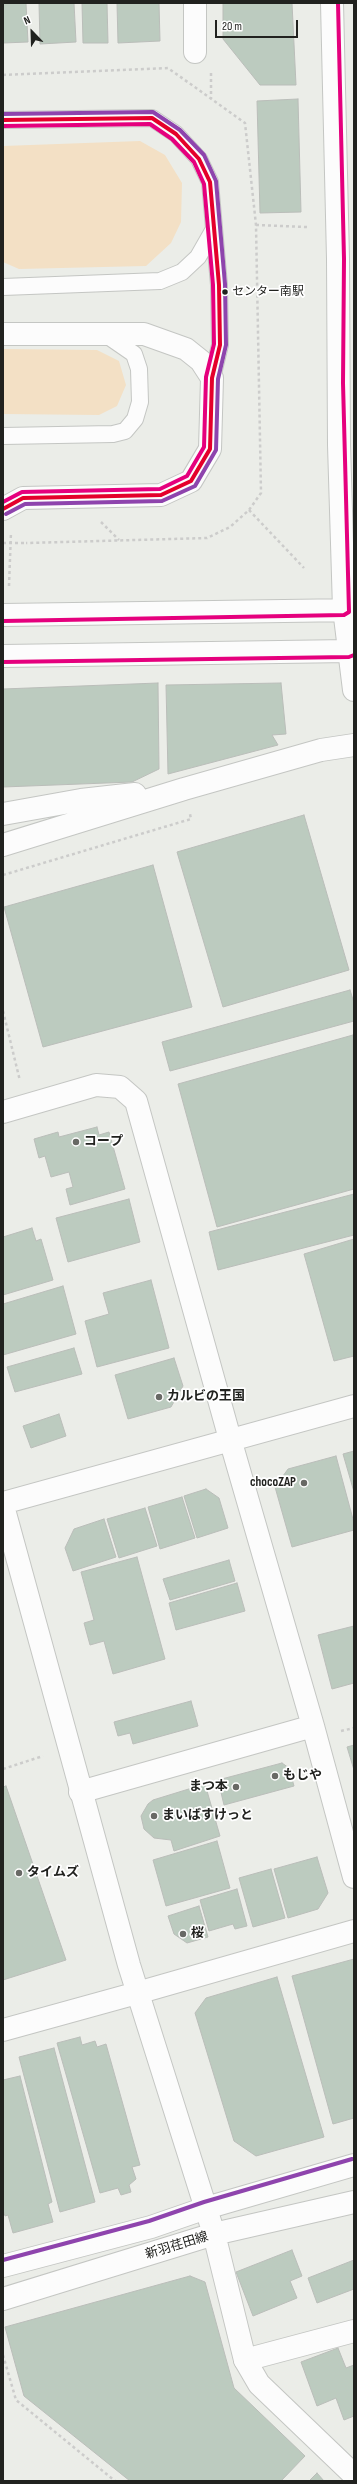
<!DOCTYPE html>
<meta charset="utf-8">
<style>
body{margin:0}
#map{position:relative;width:357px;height:2484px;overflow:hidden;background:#ebede8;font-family:"Sofia Sans Condensed",sans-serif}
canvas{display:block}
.frame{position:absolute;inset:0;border:4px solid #21221f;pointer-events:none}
.north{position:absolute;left:12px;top:12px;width:40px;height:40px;-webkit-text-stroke:3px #fff;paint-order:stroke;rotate:337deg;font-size:11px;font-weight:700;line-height:16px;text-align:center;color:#21221f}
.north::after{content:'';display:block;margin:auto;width:14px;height:18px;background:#21221f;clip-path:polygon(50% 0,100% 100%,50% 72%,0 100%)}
.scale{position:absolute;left:215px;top:20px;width:83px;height:18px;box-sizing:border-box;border:2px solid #21221f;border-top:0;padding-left:5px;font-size:12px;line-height:14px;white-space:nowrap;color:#21221f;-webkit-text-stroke:3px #fff;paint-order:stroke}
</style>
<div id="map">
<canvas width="357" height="2484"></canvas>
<div class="frame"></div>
<div class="north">N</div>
<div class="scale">20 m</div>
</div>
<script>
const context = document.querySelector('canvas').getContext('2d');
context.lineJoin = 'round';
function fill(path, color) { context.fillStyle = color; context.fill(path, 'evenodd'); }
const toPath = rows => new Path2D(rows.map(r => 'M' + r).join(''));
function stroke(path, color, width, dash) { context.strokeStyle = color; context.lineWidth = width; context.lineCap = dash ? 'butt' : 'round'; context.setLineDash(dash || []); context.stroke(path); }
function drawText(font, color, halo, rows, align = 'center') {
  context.font = font + ' "Sofia Sans Condensed","Noto Sans JP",sans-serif'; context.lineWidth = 3.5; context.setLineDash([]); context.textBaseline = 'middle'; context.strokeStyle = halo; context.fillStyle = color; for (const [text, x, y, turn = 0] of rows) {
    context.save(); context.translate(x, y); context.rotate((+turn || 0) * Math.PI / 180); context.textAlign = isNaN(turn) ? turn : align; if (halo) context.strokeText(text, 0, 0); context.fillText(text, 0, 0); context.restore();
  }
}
const green = toPath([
 [140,141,165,155,182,183,181,222,171,243,146,266,19,269,3,262,3,146],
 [3,349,97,350,119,361,126,385,117,406,99,415,3,414]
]);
const building = toPath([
 [3,3,26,3,28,42,3,43,3,3],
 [39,3,74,3,76,42,40,44,39,3],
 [82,3,107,3,108,43,83,43,82,3],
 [117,3,159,3,160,41,118,43,117,3],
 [223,3,292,3,296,85,260,85,223,39,223,3],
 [298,99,301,212,260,213,257,101,298,99],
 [158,683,159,769,132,782,3,787,3,689,158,683],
 [281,683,286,734,272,735,278,745,168,774,166,685,281,683],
 [304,815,349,970,223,1007,177,852,304,815],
 [153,865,192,1007,43,1047,4,907,153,865],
 [350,990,354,1003,354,1021,170,1071,162,1042,350,990],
 [353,1035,354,1189,217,1227,178,1084,353,1035],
 [97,1127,99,1135,109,1132,125,1189,70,1205,66,1189,73,1187,69,1172,51,1177,45,1156,39,1158,34,1139,58,1132,59,1137,97,1127],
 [354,1194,354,1235,218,1270,209,1232,354,1194],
 [129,1199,140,1242,68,1262,56,1218,129,1199],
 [32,1228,36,1241,41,1239,53,1280,3,1295,3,1237,32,1228],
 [354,1239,354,1356,334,1361,304,1254,354,1239],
 [151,1280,169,1348,97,1367,85,1321,109,1314,103,1293,151,1280],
 [63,1286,76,1334,3,1355,3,1304,63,1286],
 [74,1348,82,1374,15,1392,7,1367,74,1348],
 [174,1358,183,1386,171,1407,128,1419,115,1375,174,1358],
 [59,1414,66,1436,31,1448,23,1426,59,1414],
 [354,1451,354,1492,343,1454,354,1451],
 [336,1456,354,1523,354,1530,292,1547,275,1487,288,1469,336,1456],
 [206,1489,219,1498,228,1528,197,1538,184,1496,206,1489],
 [182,1497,195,1538,160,1549,148,1507,182,1497],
 [145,1508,157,1546,119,1558,107,1519,145,1508],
 [104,1519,116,1557,73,1571,65,1548,74,1529,104,1519],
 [137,1557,165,1659,113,1674,104,1641,90,1645,84,1623,94,1620,81,1572,137,1557],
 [229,1560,235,1581,170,1600,163,1579,229,1560],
 [237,1583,245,1611,176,1630,169,1603,237,1583],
 [354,1626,354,1683,332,1689,318,1635,354,1626],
 [191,1701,198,1726,133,1744,130,1733,118,1736,114,1722,191,1701],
 [354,1745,354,1770,347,1747,354,1745],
 [282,1763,289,1768,294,1786,224,1805,218,1780,282,1763],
 [205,1784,220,1836,174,1851,171,1840,154,1838,144,1829,141,1816,148,1804,153,1800,205,1784],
 [6,1786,66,1960,3,1980,3,1787,6,1786],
 [217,1841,230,1888,166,1906,153,1860,217,1841],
 [317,1857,328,1893,318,1909,288,1918,274,1869,317,1857],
 [271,1869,285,1918,253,1927,239,1878,271,1869],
 [237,1889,247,1926,235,1929,233,1924,209,1931,200,1900,237,1889],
 [199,1906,208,1937,187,1943,174,1934,168,1916,199,1906],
 [354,1959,354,2118,333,2124,292,1976,354,1959],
 [277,1977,324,2137,256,2156,234,2141,195,2013,206,1998,277,1977],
 [80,2037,82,2045,95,2041,97,2047,106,2044,140,2165,132,2167,136,2179,129,2185,131,2192,121,2195,118,2188,100,2193,57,2043,80,2037],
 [54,2048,95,2202,60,2212,19,2057,54,2048],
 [20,2076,52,2202,48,2204,53,2222,13,2233,8,2215,5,2216,3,2210,3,2080,20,2076],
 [292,2250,302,2276,290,2281,297,2298,253,2316,236,2272,292,2250],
 [354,2260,354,2289,317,2303,308,2278,354,2260],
 [190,2276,205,2282,234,2388,305,2456,281,2481,130,2481,24,2396,5,2327,190,2276],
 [338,2348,346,2368,354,2365,354,2416,344,2420,336,2398,317,2406,301,2362,338,2348],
 [317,2473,324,2481,309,2481,317,2473]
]);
const path = toPath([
 [211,73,211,99],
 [3,75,168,68,245,123,256,225,261,493,249,510,230,527,207,538,26,543],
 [256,225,307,227],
 [249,510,304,568],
 [101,522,119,540],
 [9,586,11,532],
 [3,875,191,819,190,814],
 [3,1011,20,1081],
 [341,1731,354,1728],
 [3,1769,43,1756],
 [3,2355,16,2400,115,2481]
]);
const service = toPath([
 [3,120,152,118,176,134,199,159,210,182,219,285,220,345,212,378],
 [3,287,160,281,182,272,198,257,214,229],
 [3,436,113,434,125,431,135,419,140,402,139,369,134,354,105,334]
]);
const pedestrian = toPath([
 [3,814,81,800,135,794],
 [3,845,184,789,321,750,354,745]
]);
const minor = toPath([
 [195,3,195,52],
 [3,334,144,334,186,349,201,361,212,378,210,449,191,481,161,495,23,498,3,509],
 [230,1439,313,1726,354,1877],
 [80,1792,313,1726],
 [137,1993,354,1931],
 [245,2360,354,2331]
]);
const tertiary = toPath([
 [332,3,338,259,339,445,344,609,354,690],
 [3,615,354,610],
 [3,656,349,651,354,648],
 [3,1112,96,1085,120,1087,136,1101,230,1439],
 [3,1503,354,1406],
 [3,1506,129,1965,214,2234,245,2360,259,2384,354,2475],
 [3,2030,137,1993],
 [3,2266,151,2227,206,2208,354,2165],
 [3,2299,214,2234,354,2202]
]);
const pathBridge = toPath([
 [3,543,26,543]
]);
const bus1 = toPath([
 [3,120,152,118,176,134,199,159,210,182,219,285,220,345,212,378,210,449,191,481,161,495,23,498,3,509]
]);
const bus2 = toPath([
 [3,502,22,492,160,489,187,476,204,447,206,377,214,344,213,285,204,184,194,162,172,139,150,124,3,126],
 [3,621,344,615,349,612,343,383,344,259,338,3],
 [3,662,349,657,354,655]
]);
const bus3 = toPath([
 [3,114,153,112,180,130,204,155,216,181,225,284,226,345,218,379,216,450,195,486,162,501,25,504,6,514],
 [3,2260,149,2221,204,2202,352,2159]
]);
const markers = [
 [225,292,3.5,"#21221f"],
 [76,1142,4,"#686965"],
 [159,1397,4,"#686965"],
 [304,1483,4,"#686965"],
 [275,1776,4,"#686965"],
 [236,1787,4,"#686965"],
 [154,1816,4,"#686965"],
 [19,1873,4,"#686965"],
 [183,1934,4,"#686965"]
];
const busNames = [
 ["センター南駅",232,292]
];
const poiNames = [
 ["コープ",84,1142],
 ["カルビの王国",167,1397],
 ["chocoZAP",296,1483,"right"],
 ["もじや",283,1776],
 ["まつ本",228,1787,"right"],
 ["まいばすけっと",162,1816],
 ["タイムズ",27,1873],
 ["桜",191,1934]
];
const streetNames = [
 ["新羽荏田線",177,2246,-17]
];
fill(green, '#f3e0c5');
fill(building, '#bccbbf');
stroke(building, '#babdb9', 1);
stroke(service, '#c4c6c3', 18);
stroke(pedestrian, '#c4c6c3', 24);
stroke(minor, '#c4c6c3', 24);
stroke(tertiary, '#c4c6c3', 24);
stroke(path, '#cccccb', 2.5, [3, 3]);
stroke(service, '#fcfcfc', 16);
stroke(pedestrian, '#fcfcfc', 22);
stroke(minor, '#fcfcfc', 22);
stroke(tertiary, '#fcfcfc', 22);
stroke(pathBridge, '#cccccb', 2.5, [3, 3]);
stroke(bus1, '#e4002b', 4);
stroke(bus2, '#e5007d', 4);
stroke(bus3, '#8e44ad', 4);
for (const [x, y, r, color] of markers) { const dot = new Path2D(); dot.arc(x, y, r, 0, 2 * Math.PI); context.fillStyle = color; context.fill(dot); stroke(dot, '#fff', 1.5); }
drawText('12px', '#21221f', '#fff', busNames, 'left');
drawText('bold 13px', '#21221f', '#fff', poiNames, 'left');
drawText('13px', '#21221f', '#fff', streetNames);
</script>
